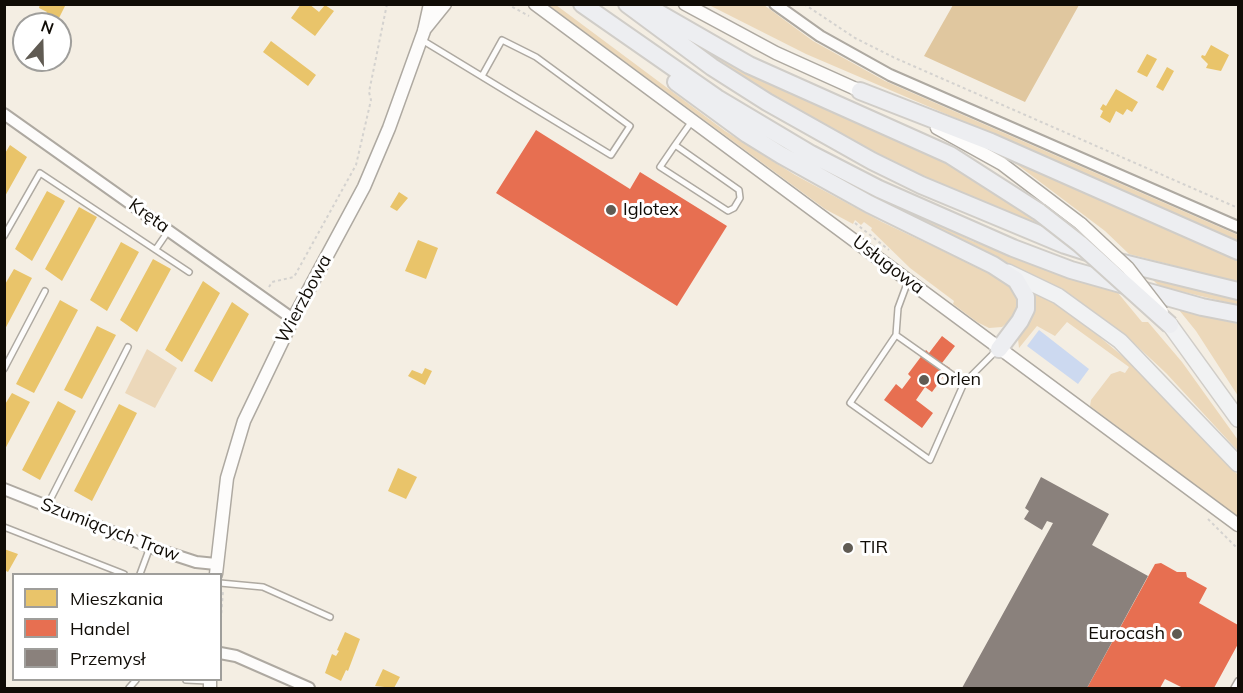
<!DOCTYPE html>
<meta charset="utf-8">
<style>
body{margin:0}
#map{position:relative;width:1243px;height:693px;overflow:hidden;background:#f4eee3;font-family:Mulish,sans-serif}
canvas{display:block}
.frame{position:absolute;inset:0;border:6px solid #100c06;pointer-events:none}
.legend{position:absolute;left:12px;top:573px;width:210px;height:108px;box-sizing:border-box;background:#fff;border:2px solid #9f9e9b;margin:0;padding:8px 10px;list-style:none;font-size:18px;color:#100c06}
.legend li{display:flex;align-items:center;gap:12px;height:30px}
.legend b{width:30px;border:2px solid #9f9e9b}
.north{position:absolute;left:12px;top:12px;width:60px;height:60px;box-sizing:border-box;background:#fff;border:2px solid #9f9e9b;border-radius:50%;rotate:20deg;font-size:16px;font-weight:700;line-height:24px;text-align:center;color:#100c06}
.north::after{content:'';display:block;margin:auto;width:21px;height:27px;background:#605b53;clip-path:polygon(50% 0,100% 100%,50% 72%,0 100%)}
</style>
<div id="map">
<canvas width="1243" height="693"></canvas>
<div class="frame"></div>
<ul class="legend">
<li><b style="height:16px;background:#e9c46a"></b>Mieszkania</li>
<li><b style="height:16px;background:#e76f51"></b>Handel</li>
<li><b style="height:16px;background:#8a817c"></b>Przemysł</li>
</ul>
<div class="north">N</div>
</div>
<script>
const context = document.querySelector('canvas').getContext('2d');
context.lineJoin = 'round';
function fill(path, color) { context.fillStyle = color; context.fill(path, 'evenodd'); }
const toPath = rows => new Path2D(rows.map(r => 'M' + r).join(''));
function stroke(path, color, width, dash) { context.strokeStyle = color; context.lineWidth = width; context.lineCap = dash ? 'butt' : 'round'; context.setLineDash(dash || []); context.stroke(path); }
function drawText(font, color, halo, rows, align = 'center') {
  context.font = font + ' Mulish,sans-serif'; context.lineWidth = 6; context.setLineDash([]); context.textBaseline = 'middle'; context.strokeStyle = halo; context.fillStyle = color; for (const [text, x, y, turn = 0] of rows) {
    context.save(); context.translate(x, y); context.rotate((+turn || 0) * Math.PI / 180); context.textAlign = isNaN(turn) ? turn : align; if (halo) context.strokeText(text, 0, 0); context.fillText(text, 0, 0); context.restore();
  }
}
const green = toPath([
 [548,5,556,5,725,131,795,175,882,222,1008,282,1018,295,1018,308,1011,320,1002,327,989,328,977,322,953,304,954,301,910,268,871,230,872,228,864,222,861,225,855,220,853,224,825,209],
 [709,5,764,5,813,41,885,81,1238,235,1238,243,1072,168,806,54],
 [712,55,792,94,931,155,1000,195,1040,225,985,205,883,157,761,88],
 [1011,160,1238,259,1238,282,1129,254,1105,231],
 [817,166,972,241,1118,293,1142,322,1148,322,1182,362,1238,440,1238,451,1166,373,1137,346,1085,306,1013,266,861,193],
 [1151,278,1238,299,1238,305,1159,286],
 [1033,291,1072,314,1132,364,1238,475,1238,517,1090,406,1091,400,1111,374,1120,371,1125,373,1129,367,1067,322,1055,336,1037,326,1019,348,1018,339,1033,310],
 [1179,310,1238,324,1238,396,1196,331],
 [147,349,177,368,155,408,125,393]
]);
const forest = toPath([
 [953,5,953,4,1079,5,1025,102,924,56]
]);
const water = toPath([
 [1039,330,1089,369,1078,384,1027,346]
]);
const homes = toPath([
 [40,4,66,4,56,24,41,22,47,12,39,8],
 [301,4,309,4,319,12,325,5,334,11,315,36,291,18],
 [271,41,316,75,308,86,263,52],
 [1211,45,1229,55,1221,71,1206,68,1208,64,1201,57,1202,55,1205,56],
 [1147,54,1157,59,1147,77,1137,72],
 [1167,67,1174,71,1163,91,1156,87],
 [1116,89,1138,102,1132,112,1127,109,1123,115,1116,111,1110,123,1100,117,1103,111,1100,109,1103,104,1106,106],
 [10,145,27,157,4,198,4,155],
 [47,191,65,201,32,261,15,249],
 [399,192,408,198,397,211,390,207],
 [79,207,97,217,62,281,45,269],
 [418,240,438,248,426,279,405,271],
 [121,242,139,252,107,311,90,300],
 [153,259,171,269,137,332,120,320],
 [14,269,32,278,4,331,4,286],
 [203,281,220,293,182,362,165,350],
 [60,300,78,310,34,393,16,384],
 [232,302,249,314,212,382,194,371],
 [97,326,116,335,82,399,64,390],
 [425,368,432,371,425,385,408,376,412,370,422,374],
 [12,393,30,402,4,451,4,406],
 [58,401,76,411,40,480,22,470],
 [119,404,137,413,92,501,74,491],
 [398,468,417,477,406,499,388,491],
 [4,549,18,554,8,572,4,570],
 [345,632,360,639,348,671,346,670,341,681,325,673,332,654,336,656,339,651,337,650],
 [383,669,400,677,394,688,375,686]
]);
const shops = toPath([
 [536,130,630,189,640,172,727,226,677,306,496,193],
 [942,336,955,346,942,363,950,368,932,392,925,387,916,400,933,413,922,428,884,400,896,384,902,389,911,377,908,374,926,350,929,353],
 [1161,563,1177,572,1186,572,1187,577,1207,588,1199,603,1238,625,1238,644,1214,688,1183,688,1165,679,1160,688,1087,688,1155,564]
]);
const industry = toPath([
 [1041,477,1109,514,1092,545,1148,576,1087,688,962,688,1053,523,1047,521,1042,530,1024,519,1029,511,1025,508]
]);
const path = toPath([
 [507,4,529,16],
 [804,4,855,38,895,58,1238,208],
 [855,223,889,250],
 [269,287,272,282,294,277,356,165,371,100,369,92,387,4],
 [1208,519,1238,549],
 [220,631,223,591]
]);
const service = toPath([
 [422,40,611,155,630,126,536,57,502,40,482,76],
 [675,145,660,167,728,211,734,208,740,198,739,190,675,145,692,121],
 [4,236,40,173,189,272],
 [156,249,169,230],
 [908,281,898,308,896,335,850,403,930,460,964,383,996,351],
 [896,335,964,383],
 [4,369,45,291],
 [47,506,128,347],
 [4,527,124,574],
 [140,574,150,547],
 [220,583,263,587,330,617],
 [186,680,208,681],
 [129,688,136,680],
 [1234,688,1238,681]
]);
const minor = toPath([
 [775,4,820,36,890,75,1238,227],
 [4,114,293,319],
 [4,489,150,547,196,562,216,564],
 [220,653,236,656,309,688]
]);
const tertiary = toPath([
 [535,4,1238,525],
 [685,4,776,53,867,94],
 [424,30,445,4],
 [937,128,1002,164,1081,224],
 [216,574,227,478,244,421,293,319,364,187,389,128,424,31,430,4],
 [210,688,210,680]
]);
const primary = toPath([
 [1008,272,1058,296,1120,341,1238,464],
 [1170,325,1238,419]
]);
const trunk = toPath([
 [582,4,717,98,811,154,879,189,1013,248,1071,270,1202,307,1238,314],
 [627,4,712,67,767,102,872,161,921,185,1065,245,1115,261,1238,291],
 [643,4,749,65,950,155,1039,212],
 [676,82,747,134,781,155,869,204,993,265,1016,280,1026,297,1026,309,1020,321,999,349],
 [860,91,991,142,1238,251]
]);
const tertiaryBridge = toPath([
 [1081,224,1128,268,1162,312]
]);
const trunkBridge = toPath([
 [1039,212,1080,244,1170,325]
]);
const markers = [
 [611,210,6,"#605b53"],
 [924,380,6,"#605b53"],
 [848,548,6,"#605b53"],
 [1177,634,6,"#605b53"]
];
const poiNames = [
 ["Iglotex",623,210],
 ["Orlen",936,380],
 ["TIR",860,548],
 ["Eurocash",1165,634,"right"]
];
const streetNames = [
 ["Kręta",149,216,35],
 ["Usługowa",888,265,37],
 ["Wierzbowa",304,299,-62],
 ["Szumiących Traw",110,530,21]
];
fill(green, '#ecd8ba');
fill(forest, '#e0c79f');
fill(water, '#ccd9f0');
fill(homes, '#e9c46a');
fill(shops, '#e76f51');
fill(industry, '#8a817c');
stroke(service, '#aea9a1', 8);
stroke(minor, '#aea9a1', 14);
stroke(tertiary, '#aea9a1', 15);
stroke(primary, '#d0cdc8', 18);
stroke(trunk, '#d0cdc8', 20);
stroke(path, '#d4d2cf', 2, [3, 3]);
stroke(service, '#fdfcfb', 5);
stroke(minor, '#fdfcfb', 10);
stroke(tertiary, '#fdfcfb', 12);
stroke(primary, '#f1f2f3', 15);
stroke(trunk, '#edeef1', 16);
stroke(tertiaryBridge, '#aea9a1', 15, []);
stroke(trunkBridge, '#d0cdc8', 20, []);
stroke(tertiaryBridge, '#fdfcfb', 12);
stroke(trunkBridge, '#edeef1', 16);
for (const [x, y, r, color] of markers) { const dot = new Path2D(); dot.arc(x, y, r, 0, 2 * Math.PI); context.fillStyle = color; context.fill(dot); stroke(dot, '#fff', 2); }
drawText('18px', '#100c06', '#fff', poiNames, 'left');
drawText('18px', '#100c06', '#fff', streetNames);
</script>
